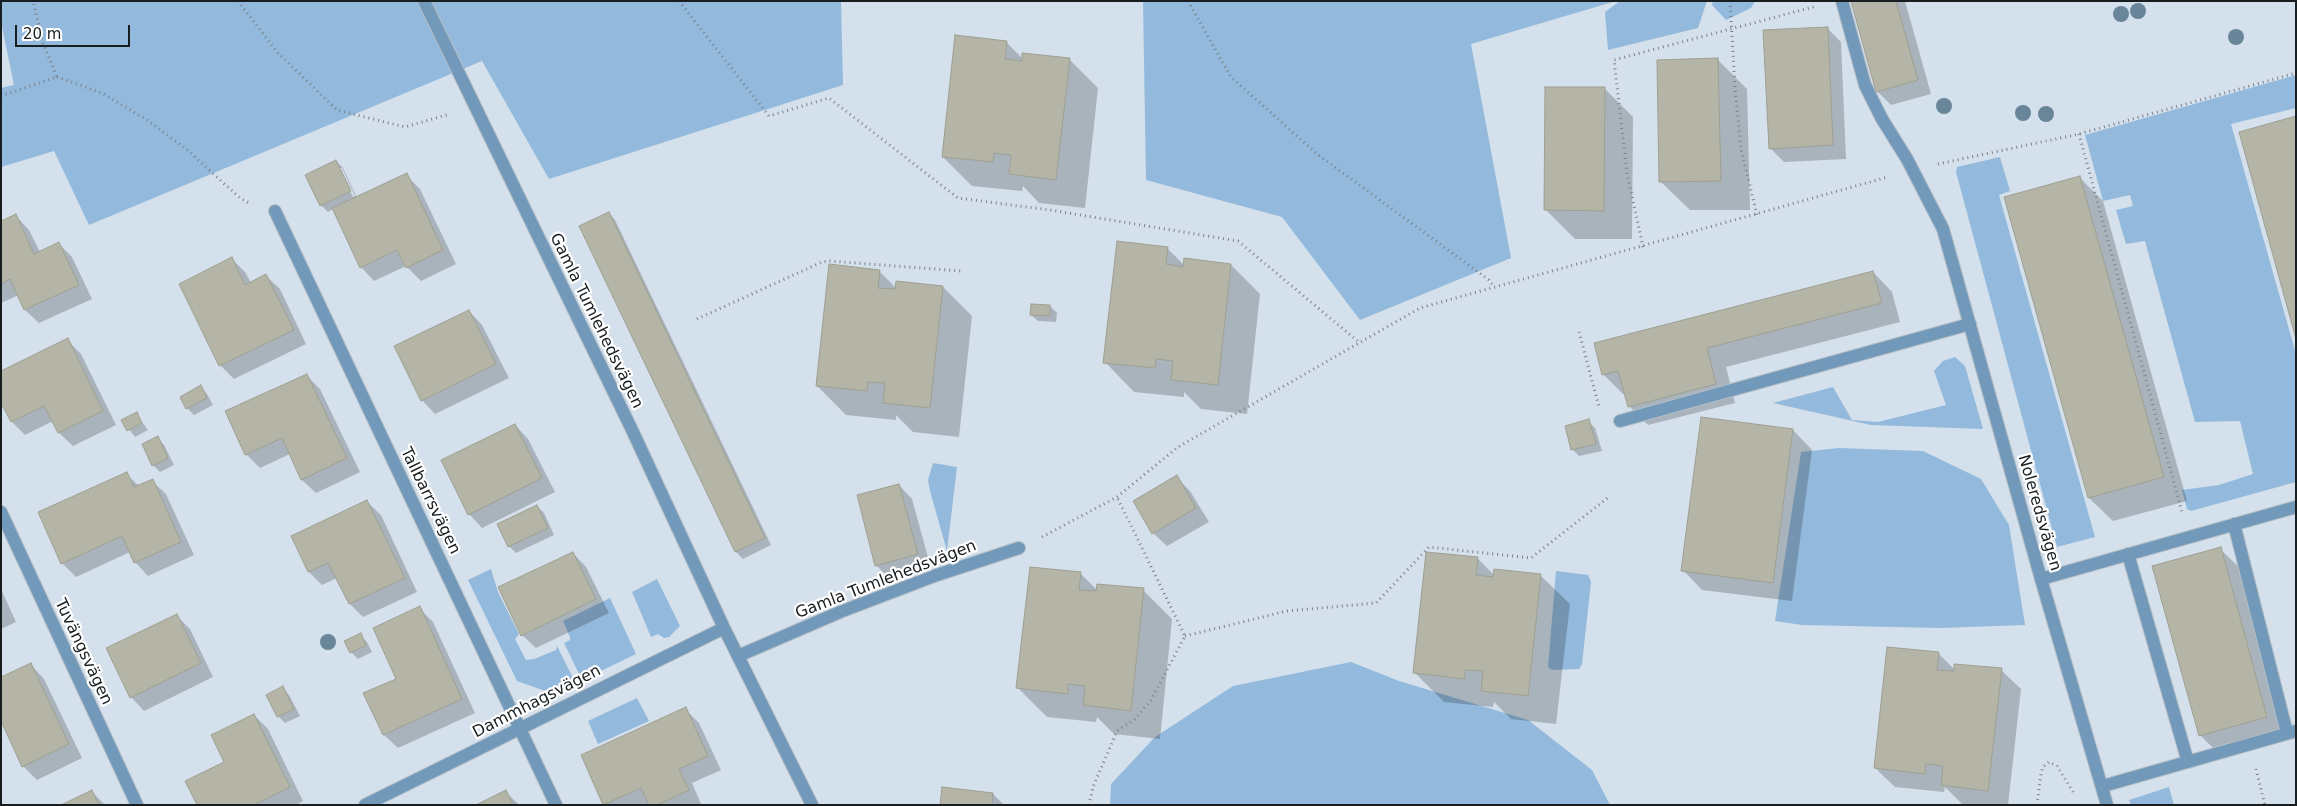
<!DOCTYPE html>
<meta charset="utf-8">
<style>
body{margin:0}
#map{position:relative;width:2297px;height:806px;overflow:hidden;background:#d4e0eb;font-family:"DejaVu Sans",sans-serif}
canvas{display:block}
.frame{position:absolute;inset:0;border:2px solid #181d20;pointer-events:none}
.scale{position:absolute;left:15px;top:25px;width:115px;height:22px;box-sizing:border-box;border:2px solid #181d20;border-top:0;padding-left:6px;font-size:15px;line-height:18px;white-space:nowrap;color:#181d20;-webkit-text-stroke:4px #fff;paint-order:stroke}
</style>
<div id="map">
<canvas width="2297" height="806"></canvas>
<div class="frame"></div>
<div class="scale">20 m</div>
</div>
<script>
const context = document.querySelector('canvas').getContext('2d');
context.lineJoin = 'round';
function fill(path, color) { context.fillStyle = color; context.fill(path, 'evenodd'); }
const toPath = rows => new Path2D(rows.map(r => 'M' + r).join(''));
function stroke(path, color, width, dash) { context.strokeStyle = color; context.lineWidth = width; context.lineCap = dash ? 'butt' : 'round'; context.setLineDash(dash || []); context.stroke(path); }
function drawText(font, color, halo, rows, align = 'center') {
  context.font = font + ' "DejaVu Sans",sans-serif'; context.lineWidth = 4.5; context.setLineDash([]); context.textBaseline = 'middle'; context.strokeStyle = halo; context.fillStyle = color; for (const [text, x, y, turn = 0] of rows) {
    context.save(); context.translate(x, y); context.rotate((+turn || 0) * Math.PI / 180); context.textAlign = isNaN(turn) ? turn : align; if (halo) context.strokeText(text, 0, 0); context.fillText(text, 0, 0); context.restore();
  }
}
const green = toPath([
 [1,1,841,1,843,85,549,179,482,61,89,225,54,151,1,167,1,88,14,85,1,22],
 [1143,1,1616,1,1471,44,1511,258,1360,320,1282,217,1146,180],
 [1620,1,1707,1,1698,28,1608,50,1605,12],
 [1713,1,1755,1,1751,8,1726,20,1712,5],
 [2296,75,2296,108,2231,124,2296,354,2296,482,2191,511,2187,509,2182,490,2219,485,2253,474,2240,421,2195,422,2145,241,2126,244,2116,210,2133,206,2130,195,2103,201,2085,135],
 [2000,157,2010,191,1999,195,2095,537,2057,547,1956,172,1957,167],
 [1955,357,1965,366,1983,429,1871,425,1773,403,1833,387,1852,420,1878,422,1946,405,1934,371,1943,361],
 [1839,448,1923,451,1981,479,2009,525,2025,625,1940,628,1802,625,1775,621,1801,452],
 [933,463,957,467,947,551,930,491,928,480],
 [491,569,498,592,519,634,515,639,526,660,534,659,556,650,557,646,575,682,551,693,517,681,468,580],
 [1556,571,1588,575,1591,582,1582,664,1579,669,1552,670,1548,667],
 [657,579,680,626,669,637,664,638,658,634,651,637,632,592],
 [610,598,636,654,582,680,564,643,570,640,570,637,563,621],
 [1351,662,1399,681,1528,720,1592,770,1610,805,1110,805,1111,784,1155,737,1233,686],
 [637,698,649,721,598,744,588,721],
 [2169,787,2174,805,2131,805,2129,800]
]);
const shadow = toPath([
 [1852,1,1905,1,1931,94,1891,105,1877,91],
 [1827,28,1841,42,1846,159,1784,162,1770,148],
 [1006,42,1023,59,1069,59,1098,88,1085,208,1039,203,1023,186,1022,191,972,186,943,157],
 [1718,60,1747,89,1750,210,1690,210,1660,181],
 [1604,88,1633,117,1632,239,1575,239,1546,210],
 [336,161,343,168,357,198,406,175,420,189,456,264,421,281,406,266,374,281,361,267,333,209,328,212,321,205],
 [339,168,342,168,355,196,353,197],
 [2079,177,2103,201,2187,501,2113,521,2089,498],
 [609,213,615,220,771,545,743,559,736,552,580,227],
 [16,216,29,230,40,252,58,243,72,257,92,299,39,323,25,310,19,295,1,303,1,223],
 [1167,248,1184,265,1231,265,1260,294,1247,414,1201,409,1184,392,1184,397,1134,392,1105,362],
 [232,259,245,272,251,283,266,276,280,289,306,344,234,379,220,365],
 [879,271,896,288,943,287,972,316,959,437,913,432,896,415,896,420,846,415,817,386],
 [1873,272,1892,292,1900,322,1726,367,1735,403,1648,425,1629,406,1626,393,1623,394,1603,374],
 [1050,306,1057,313,1056,322,1038,321,1031,315],
 [469,311,482,325,509,378,435,414,422,400],
 [67,340,81,354,116,425,73,446,59,433,53,421,25,435,12,422],
 [306,375,320,389,360,472,316,493,302,480,290,454,260,468,246,454],
 [200,387,207,394,213,405,194,415,187,408],
 [136,414,148,430,135,437,123,421],
 [1588,421,1595,428,1602,451,1579,456,1573,450],
 [515,425,528,439,555,492,482,528,469,514],
 [1793,430,1812,450,1792,601,1702,590,1683,570],
 [158,438,164,445,174,465,160,472,153,465],
 [126,474,139,486,152,481,166,494,194,555,148,576,135,562,130,552,76,577,62,563],
 [1176,477,1190,491,1209,522,1167,546,1153,533],
 [899,485,912,499,931,568,890,579,876,565],
 [367,502,381,515,417,592,363,617,350,604,337,578,322,585,309,572,292,537],
 [537,506,544,513,554,535,516,553,509,546],
 [2220,549,2240,568,2286,736,2219,754,2200,735],
 [573,553,586,567,609,613,536,648,522,635],
 [1477,558,1494,575,1540,575,1570,604,1556,724,1511,719,1494,702,1493,707,1444,702,1415,673],
 [1080,573,1097,590,1143,590,1172,619,1160,739,1114,734,1097,717,1096,722,1047,717,1018,688],
 [1,589,16,622,1,629],
 [419,608,433,622,475,713,398,748,384,735],
 [176,615,190,629,213,677,144,711,131,697],
 [360,635,367,642,372,652,358,659,351,652],
 [1938,653,1955,670,2001,670,2021,689,2008,805,1962,804,1945,787,1944,792,1895,787,1875,768],
 [31,665,44,679,82,758,37,780,23,766],
 [283,688,289,695,300,716,285,723,278,716],
 [685,709,699,723,721,770,692,783,701,804,605,805],
 [254,715,268,729,303,801,296,805,198,805],
 [91,791,105,805,63,805],
 [506,792,519,805,479,805],
 [993,794,1004,805,941,805]
]);
const building = toPath([
 [1851,1,1896,1,1918,80,1876,92,1851,1],
 [1828,27,1833,145,1769,149,1763,30,1828,27],
 [955,35,1007,41,1005,59,1022,61,1022,53,1070,58,1056,180,1009,174,1011,155,994,153,993,162,942,157,955,35],
 [1718,58,1721,181,1659,182,1657,60,1718,58],
 [1545,87,1605,87,1604,211,1544,210,1545,87],
 [2296,116,2296,339,2239,132,2296,116],
 [336,160,351,191,320,206,305,175,336,160],
 [407,173,443,250,406,268,397,250,360,268,332,208,407,173],
 [2080,176,2164,477,2088,498,2004,197,2080,176],
 [609,212,765,538,735,552,579,226,609,212],
 [16,214,34,254,59,242,79,285,24,310,10,279,1,284,1,221,16,214],
 [1117,241,1168,247,1166,264,1183,267,1184,258,1231,264,1218,385,1171,380,1173,361,1156,359,1155,368,1103,363,1117,241],
 [232,257,245,285,266,274,294,330,219,366,179,284,232,257],
 [829,264,880,270,878,288,895,289,896,281,943,286,930,408,883,403,885,383,868,382,867,391,816,386,829,264],
 [1873,271,1882,303,1707,348,1716,384,1628,407,1618,371,1602,375,1594,343,1873,271],
 [1031,304,1050,305,1050,316,1030,315,1031,304],
 [469,310,496,364,421,401,394,346,469,310],
 [68,338,103,411,58,433,44,406,11,422,1,403,1,371,68,338],
 [307,374,347,458,301,480,282,438,245,455,225,411,307,374],
 [201,385,207,398,186,409,180,397,201,385],
 [137,412,142,423,127,431,121,420,137,412],
 [1701,417,1793,429,1773,583,1681,571,1701,417],
 [1589,419,1596,444,1571,450,1565,426,1589,419],
 [515,424,542,478,468,515,441,460,515,424],
 [158,436,168,458,152,466,142,444,158,436],
 [127,472,134,487,153,479,181,542,134,563,122,536,61,564,38,512,127,472],
 [1177,475,1196,508,1152,534,1133,501,1177,475],
 [899,484,918,554,875,566,857,495,899,484],
 [367,500,405,578,349,604,328,563,308,572,291,536,367,500],
 [537,505,548,528,508,547,497,524,537,505],
 [2221,547,2267,717,2199,736,2152,566,2221,547],
 [573,552,596,599,521,636,498,587,573,552],
 [1426,552,1478,557,1476,575,1493,577,1494,569,1541,574,1528,696,1481,691,1483,671,1466,670,1464,679,1413,673,1426,552],
 [1030,567,1081,572,1079,590,1096,591,1097,584,1144,588,1131,711,1083,705,1085,686,1068,684,1068,694,1016,688,1030,567],
 [420,606,462,699,383,735,363,693,396,679,373,628,420,606],
 [177,614,201,663,130,698,106,648,177,614],
 [361,633,366,645,350,653,344,641,361,633],
 [1887,647,1939,652,1937,670,1954,671,1954,664,2002,668,1988,791,1941,785,1943,766,1926,764,1925,774,1874,768,1887,647],
 [31,663,69,744,22,767,1,721,1,677,31,663],
 [283,686,294,709,277,717,266,695,283,686],
 [686,707,708,756,679,769,689,790,657,805,649,805,641,788,603,805,581,755,686,707],
 [254,714,290,787,254,805,197,805,185,781,224,762,211,735,254,714],
 [942,787,993,793,992,805,940,805,942,787],
 [92,790,99,805,61,805,92,790],
 [506,790,513,805,476,805,506,790]
]);
const path = toPath([
 [238,1,277,52,337,110,405,127,450,114],
 [679,1,769,116,829,98,958,198,1050,210,1238,241,1360,343],
 [1188,1,1231,77,1317,154,1489,280,1494,287],
 [1730,1,1735,87,1741,149,1757,215],
 [57,77,102,93,147,120,185,148,240,198,251,204],
 [1,96,57,77,43,43,33,1],
 [2079,134,2182,512],
 [1938,164,2079,134,2296,73],
 [1643,247,1627,173,1614,60,1817,6],
 [697,319,822,262,830,261,961,271],
 [1579,332,1599,407],
 [1042,537,1117,497,1178,447,1420,308,1888,177],
 [1185,636,1287,611,1376,603,1429,547,1531,558,1610,496],
 [2256,769,2265,805],
 [1089,805,1093,787,1117,731,1135,719,1151,700,1185,636,1117,497],
 [2037,805,2041,773,2043,767,2049,762,2057,766,2075,795]
]);
const lane = toPath([
 [1620,421,1970,324],
 [2234,524,2287,733],
 [2128,554,2188,762],
 [2041,579,2296,507],
 [738,656,840,612,937,575,1019,548],
 [2103,786,2296,731]
]);
const street = toPath([
 [424,1,633,432,724,628,812,805],
 [1842,1,1865,85,1882,119,1907,159,1943,229,2041,579,2107,805],
 [275,211,556,805],
 [1,512,137,805],
 [365,805,724,628]
]);
const trees = [
 [2138,11],
 [2121,14],
 [2236,37],
 [1944,106],
 [2023,113],
 [2046,114],
 [328,642]
];
const streetNames = [
 ["Gamla Tumlehedsvägen",596,321,64],
 ["Tallbarrsvägen",430,501,64],
 ["Noleredsvägen",2039,513,74],
 ["Gamla Tumlehedsvägen",886,580,-21],
 ["Tuvängsvägen",83,652,65],
 ["Dammhagsvägen",537,702,-27]
];
fill(green, '#93badc');
fill(shadow, '#0003');
fill(building, '#b4b5a7');
stroke(building, '#9e9f91', 1);
stroke(lane, '#b2bdc6', 14);
stroke(street, '#b2bdc6', 14);
stroke(path, '#7a828a', 3, [1, 4]);
stroke(lane, '#7299b9', 12);
stroke(street, '#7299b9', 12);
context.fillStyle = '#69859a';
for (const [x, y] of trees) { context.beginPath(); context.arc(x, y, 8, 0, 2 * Math.PI); context.fill(); }
drawText('16px', '#181d20', '#fff', streetNames);
</script>
